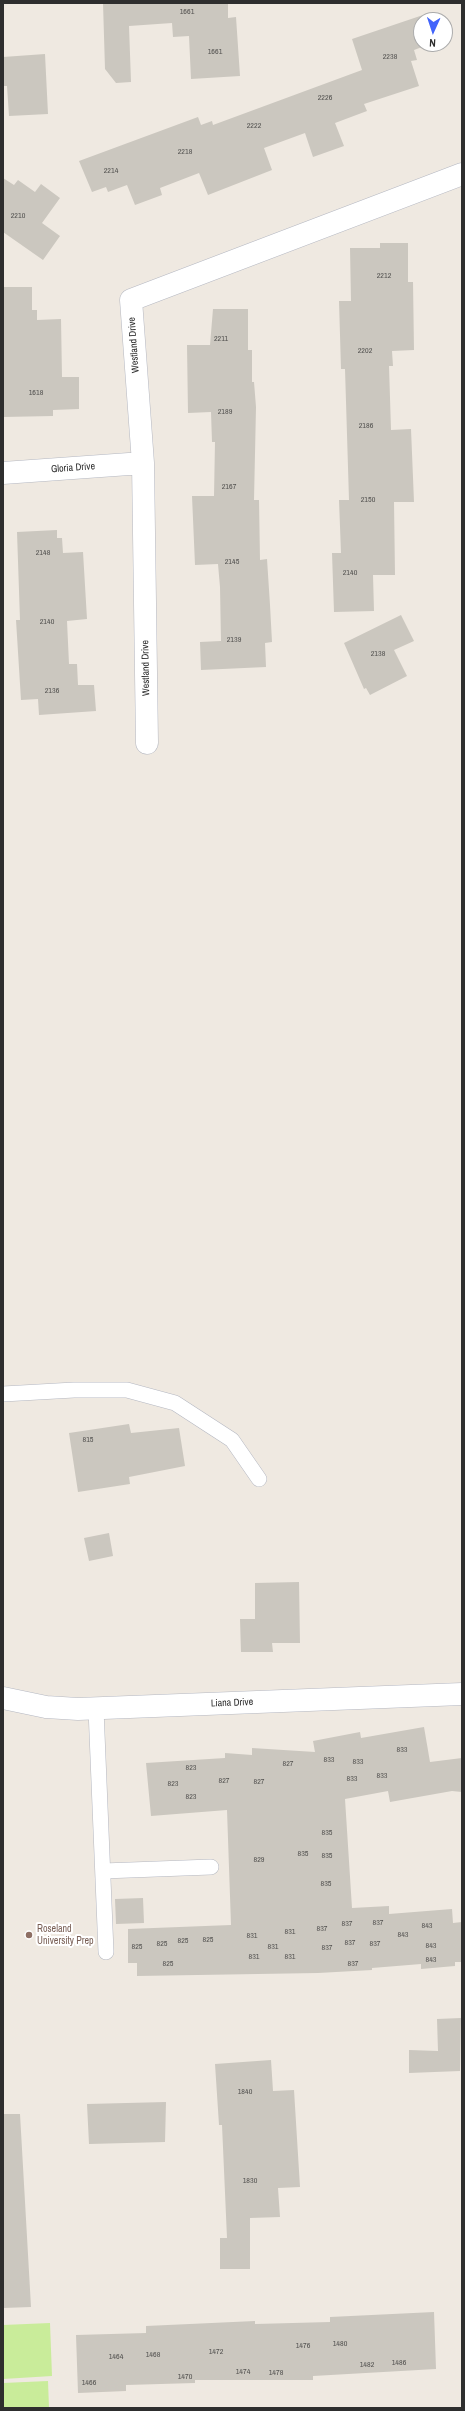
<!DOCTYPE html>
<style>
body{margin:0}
#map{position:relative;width:465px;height:2411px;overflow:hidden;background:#efe9e1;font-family:"Archivo Narrow",sans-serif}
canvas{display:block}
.frame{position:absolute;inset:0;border:4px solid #2e2e2e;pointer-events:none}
.north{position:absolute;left:413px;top:12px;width:40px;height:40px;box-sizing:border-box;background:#fff;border:1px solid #ababab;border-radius:50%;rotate:183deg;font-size:11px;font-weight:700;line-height:16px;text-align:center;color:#2e2e2e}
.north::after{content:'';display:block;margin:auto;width:14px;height:18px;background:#4264fb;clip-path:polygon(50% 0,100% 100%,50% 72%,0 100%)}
</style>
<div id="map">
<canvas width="465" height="2411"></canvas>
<div class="frame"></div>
<div class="north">N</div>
</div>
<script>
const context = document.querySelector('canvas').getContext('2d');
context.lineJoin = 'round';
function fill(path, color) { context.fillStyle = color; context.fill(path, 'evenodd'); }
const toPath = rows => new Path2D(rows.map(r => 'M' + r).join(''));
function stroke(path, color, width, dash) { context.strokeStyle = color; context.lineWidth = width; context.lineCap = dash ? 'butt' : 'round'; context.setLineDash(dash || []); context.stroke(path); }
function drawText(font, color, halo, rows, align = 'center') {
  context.font = font + ' "Archivo Narrow",sans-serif'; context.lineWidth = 4; context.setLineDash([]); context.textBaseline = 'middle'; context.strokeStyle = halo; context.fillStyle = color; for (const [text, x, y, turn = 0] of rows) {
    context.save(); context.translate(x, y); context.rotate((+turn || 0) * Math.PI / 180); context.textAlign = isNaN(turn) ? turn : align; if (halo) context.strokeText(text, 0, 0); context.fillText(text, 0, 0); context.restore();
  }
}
const pitch = toPath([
 [50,2323,52,2376,3,2379,3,2325],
 [48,2381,49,2408,3,2408,3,2383]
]);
const building = toPath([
 [103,3,228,3,228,18,236,17,240,76,191,79,189,36,173,37,172,23,129,26,131,82,116,83,105,69],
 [426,14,428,20,421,20,421,44,430,44,414,50,417,60,411,61,419,86,364,104,367,111,335,123,344,146,313,157,305,133,264,148,272,170,208,195,199,173,160,188,162,195,135,205,127,185,108,192,106,187,92,192,79,161,198,117,201,125,212,121,213,125,362,70,352,39],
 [45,54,48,114,9,116,7,86,3,86,3,57],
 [3,178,14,185,18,180,35,192,41,184,60,198,42,223,60,236,43,260,3,232],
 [380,243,408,243,408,282,413,282,414,350,392,351,393,366,389,366,391,430,411,429,414,502,394,502,395,575,373,575,374,611,334,612,332,553,341,553,339,500,349,500,345,369,341,369,339,301,351,301,350,248,380,248],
 [3,287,32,287,32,310,37,310,37,320,61,319,62,377,79,377,79,409,53,410,53,416,3,417],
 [213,309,248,309,248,350,252,350,252,382,254,382,256,407,254,500,259,500,260,560,267,559,270,605,272,642,265,643,266,667,201,670,200,642,221,641,220,587,218,564,195,565,192,496,214,496,215,442,212,442,211,412,188,413,187,345,210,345],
 [57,530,57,538,62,538,63,553,83,552,87,619,67,621,69,664,77,664,78,685,94,685,96,711,39,715,38,699,21,700,16,620,20,620,17,532],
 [401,615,414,641,394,650,407,676,370,695,366,688,364,689,344,643],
 [129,1424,131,1433,179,1428,185,1466,129,1477,130,1484,78,1492,69,1433],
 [109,1533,113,1556,89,1561,84,1538],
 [299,1582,300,1643,272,1643,273,1652,241,1652,240,1619,255,1619,255,1583],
 [424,1727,430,1762,462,1758,462,1792,452,1791,390,1802,388,1791,345,1799,352,1908,389,1906,389,1914,452,1909,453,1923,462,1922,462,1962,455,1962,455,1966,421,1969,421,1964,372,1968,372,1970,318,1973,137,1976,137,1963,128,1963,128,1929,231,1925,227,1810,151,1816,146,1763,225,1758,225,1753,252,1755,252,1748,315,1752,313,1741,360,1732,361,1738],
 [143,1898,144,1923,116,1924,115,1899],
 [461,2018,460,2071,409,2073,409,2050,438,2051,437,2019],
 [271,2060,273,2091,294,2090,300,2187,278,2188,280,2217,250,2218,250,2269,220,2269,220,2238,227,2238,222,2125,219,2125,215,2064],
 [166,2102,165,2142,89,2144,87,2104],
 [3,2114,20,2114,31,2307,3,2308],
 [434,2312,436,2369,313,2376,313,2380,195,2380,195,2383,126,2385,126,2391,78,2393,76,2335,146,2333,146,2326,255,2321,255,2324,330,2322,330,2317]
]);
const lane = toPath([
 [3,1394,74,1390,127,1390,175,1403,232,1440,259,1479],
 [96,1709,106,1952],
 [103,1871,211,1867]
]);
const street = toPath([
 [3,473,143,463],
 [147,743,143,463,131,300,462,174],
 [3,1698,46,1707,78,1709,462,1694]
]);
const markers = [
 [29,1935,4,"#8d6e63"]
];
const numberNames = [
 ["1661",187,12],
 ["1661",215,52],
 ["2238",390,57],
 ["2226",325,98],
 ["2222",254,126],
 ["2218",185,152],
 ["2214",111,171],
 ["2210",18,216],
 ["2212",384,276],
 ["2211",221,339],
 ["2202",365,351],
 ["1618",36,393],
 ["2189",225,412],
 ["2186",366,426],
 ["2167",229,487],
 ["2150",368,500],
 ["2148",43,553],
 ["2145",232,562],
 ["2140",350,573],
 ["2140",47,622],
 ["2139",234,640],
 ["2138",378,654],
 ["2136",52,691],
 ["815",88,1440],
 ["833",402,1750],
 ["833",329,1760],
 ["833",358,1762],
 ["827",288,1764],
 ["823",191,1768],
 ["833",382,1776],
 ["833",352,1779],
 ["827",224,1781],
 ["827",259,1782],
 ["823",173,1784],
 ["823",191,1797],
 ["835",327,1833],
 ["835",303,1854],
 ["835",327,1856],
 ["829",259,1860],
 ["835",326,1884],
 ["837",378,1923],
 ["837",347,1924],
 ["843",427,1926],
 ["837",322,1929],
 ["831",290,1932],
 ["843",403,1935],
 ["831",252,1936],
 ["825",208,1940],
 ["825",183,1941],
 ["837",350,1943],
 ["825",162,1944],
 ["837",375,1944],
 ["843",431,1946],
 ["825",137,1947],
 ["831",273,1947],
 ["837",327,1948],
 ["831",254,1957],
 ["831",290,1957],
 ["843",431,1960],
 ["825",168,1964],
 ["837",353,1964],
 ["1840",245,2092],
 ["1830",250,2181],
 ["1480",340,2344],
 ["1476",303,2346],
 ["1472",216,2352],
 ["1468",153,2355],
 ["1464",116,2357],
 ["1486",399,2363],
 ["1482",367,2365],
 ["1474",243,2372],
 ["1478",276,2373],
 ["1470",185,2377],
 ["1466",89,2383]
];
const streetNames = [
 ["Westland Drive",134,345,-94],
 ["Gloria Drive",73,468,-4],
 ["Westland Drive",146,668,-91],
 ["Liana Drive",232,1703,-2]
];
const educationNames = [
 ["Roseland",37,1929],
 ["University Prep",37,1941]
];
fill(pitch, '#c9ec9a');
fill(building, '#cbc7bf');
stroke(lane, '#b4b7c1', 16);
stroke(street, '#b4b7c1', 23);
stroke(lane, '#fff', 15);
stroke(street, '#fff', 22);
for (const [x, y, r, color] of markers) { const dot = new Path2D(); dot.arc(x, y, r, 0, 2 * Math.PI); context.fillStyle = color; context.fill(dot); stroke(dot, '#fff', 1.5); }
drawText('8px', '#555452', null, numberNames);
drawText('10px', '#2e2e2e', '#fff', streetNames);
drawText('10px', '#785e54', '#fff', educationNames, 'left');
</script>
